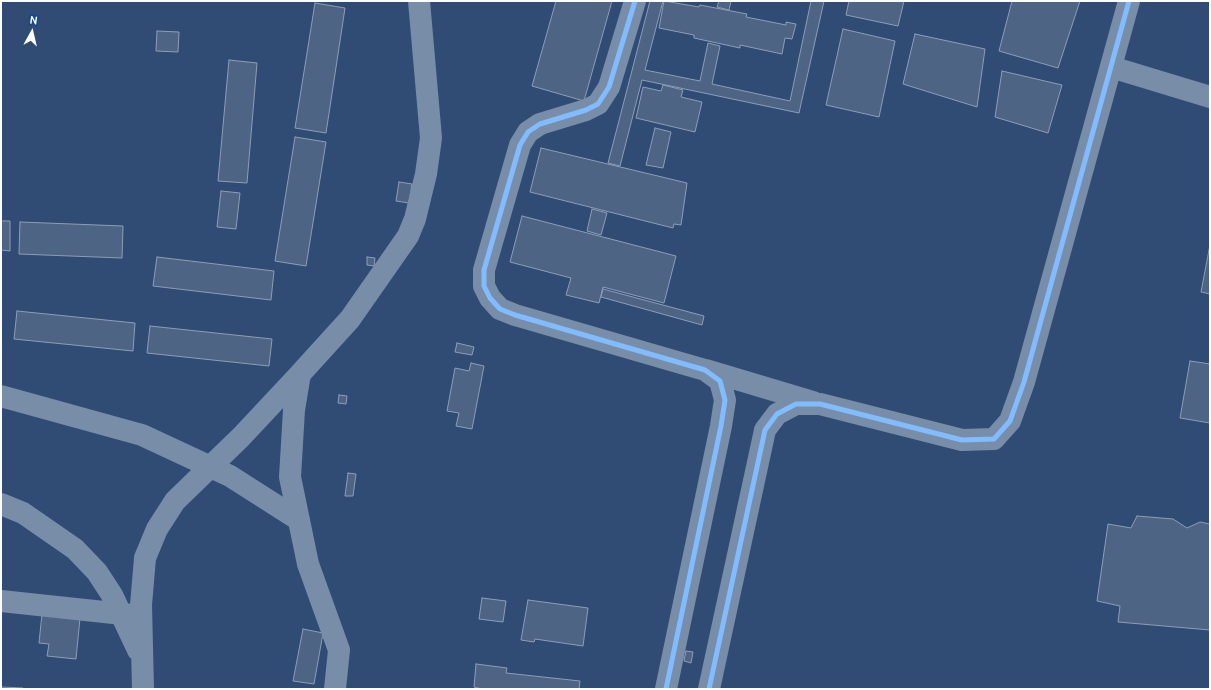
<!DOCTYPE html>
<style>
body{margin:0}
#map{position:relative;width:1211px;height:690px;overflow:hidden;background:#304c75;font-family:Cabin,sans-serif}
canvas{display:block}
.frame{position:absolute;inset:0;border:2px solid #fff;pointer-events:none}
.north{position:absolute;left:12px;top:12px;width:40px;height:40px;-webkit-text-stroke:3px #134792;paint-order:stroke;rotate:8deg;font-size:11px;font-weight:700;line-height:16px;text-align:center;color:#fff}
.north::after{content:'';display:block;margin:auto;width:14px;height:18px;background:#fff;clip-path:polygon(50% 0,100% 100%,50% 72%,0 100%)}
</style>
<div id="map">
<canvas width="1211" height="690"></canvas>
<div class="frame"></div>
<div class="north">N</div>
</div>
<script>
const context = document.querySelector('canvas').getContext('2d');
context.lineJoin = 'round';
function fill(path, color) { context.fillStyle = color; context.fill(path, 'evenodd'); }
const toPath = rows => new Path2D(rows.map(r => 'M' + r).join(''));
function stroke(path, color, width, dash) { context.strokeStyle = color; context.lineWidth = width; context.lineCap = dash ? 'butt' : 'round'; context.setLineDash(dash || []); context.stroke(path); }
const building = toPath([
 [556,1,612,1,584,101,532,86,556,1],
 [650,1,663,1,645,70,700,81,708,43,720,46,712,84,790,101,811,1,824,1,799,113,642,80,620,166,608,163,650,1],
 [664,1,699,7,700,5,747,14,746,17,786,25,786,22,796,24,792,39,785,38,782,54,740,45,740,48,694,38,694,35,659,28,664,1],
 [719,1,731,1,729,10,717,7,719,1],
 [849,1,904,1,898,26,846,15,849,1],
 [1012,1,1080,1,1058,68,999,51,1012,1],
 [315,3,345,8,326,133,295,128,315,3],
 [843,29,895,41,879,117,826,105,843,29],
 [157,31,179,32,178,52,156,51,157,31],
 [915,34,985,49,977,107,903,84,915,34],
 [229,60,257,63,247,183,218,181,229,60],
 [1002,71,1062,85,1048,133,995,117,1002,71],
 [663,85,683,90,681,97,702,102,695,132,636,118,643,87,661,91,663,85],
 [655,128,671,132,663,168,646,165,655,128],
 [295,137,326,142,306,266,275,261,295,137],
 [541,148,687,183,681,225,674,224,673,228,530,192,541,148],
 [399,182,412,184,409,203,396,201,399,182],
 [221,191,240,193,236,229,217,227,221,191],
 [592,209,607,213,601,235,587,231,592,209],
 [522,216,676,256,664,303,603,287,599,303,566,295,571,278,510,262,522,216],
 [1,221,10,221,10,251,1,250,1,221],
 [20,222,123,226,122,258,19,254,20,222],
 [1210,245,1210,294,1201,292,1210,245],
 [157,257,274,271,271,300,153,286,157,257],
 [367,257,375,258,374,266,367,265,367,257],
 [603,289,704,316,702,325,601,297,603,289],
 [17,311,135,323,133,351,14,339,17,311],
 [150,326,272,339,269,366,147,353,150,326],
 [457,343,474,347,472,355,455,352,457,343],
 [1190,361,1210,364,1210,423,1180,418,1190,361],
 [471,363,484,366,472,429,456,426,459,413,447,411,455,368,469,371,471,363],
 [339,395,347,396,346,404,338,403,339,395],
 [348,473,356,474,353,496,345,496,348,473],
 [1137,516,1173,519,1187,528,1200,522,1210,524,1210,630,1118,622,1120,606,1097,601,1108,524,1131,528,1137,516],
 [482,598,506,601,503,622,479,619,482,598],
 [528,600,588,608,583,646,535,639,534,642,521,640,528,600],
 [42,614,80,618,76,659,47,656,49,644,39,643,42,614],
 [303,629,323,633,314,684,293,681,303,629],
 [686,651,693,652,691,663,684,661,686,651],
 [476,664,507,668,506,673,580,681,579,689,482,689,474,687,476,664],
 [1,687,23,688,23,689,1,689,1,687]
]);
const minor = toPath([
 [635,1,609,87,598,104,586,110,540,124,528,132,520,145,484,270,484,286,490,298,500,309,515,315,705,370,720,381,725,400,721,426,666,689],
 [1111,67,1210,97],
 [706,370,813,402],
 [1,396,142,435,230,476,299,520],
 [1,504,23,513,75,549,97,572,112,595,138,650],
 [1,601,132,615],
 [143,689,141,605,145,558,157,529,175,501,241,437,300,374],
 [335,689,339,650,308,564,290,477,294,410,300,374,350,319,408,236,415,219,426,174,431,138,419,1],
 [709,689,765,430,777,414,796,404,820,404,962,440,994,439,1010,421,1024,382,1129,1]
]);
const cycleway = toPath([
 [635,1,609,87,598,104,586,110,540,124,528,132,520,145,484,270,484,286,490,298,500,309,515,315,705,370,720,381,725,400,721,426,666,689],
 [709,689,765,430,777,414,796,404,820,404,962,440,994,439,1010,421,1024,382,1129,1]
]);
fill(building, '#4d6484');
stroke(building, '#8d9eb6', 1);
stroke(minor, '#788da8', 22);
stroke(cycleway, '#80bcff', 5);
</script>
